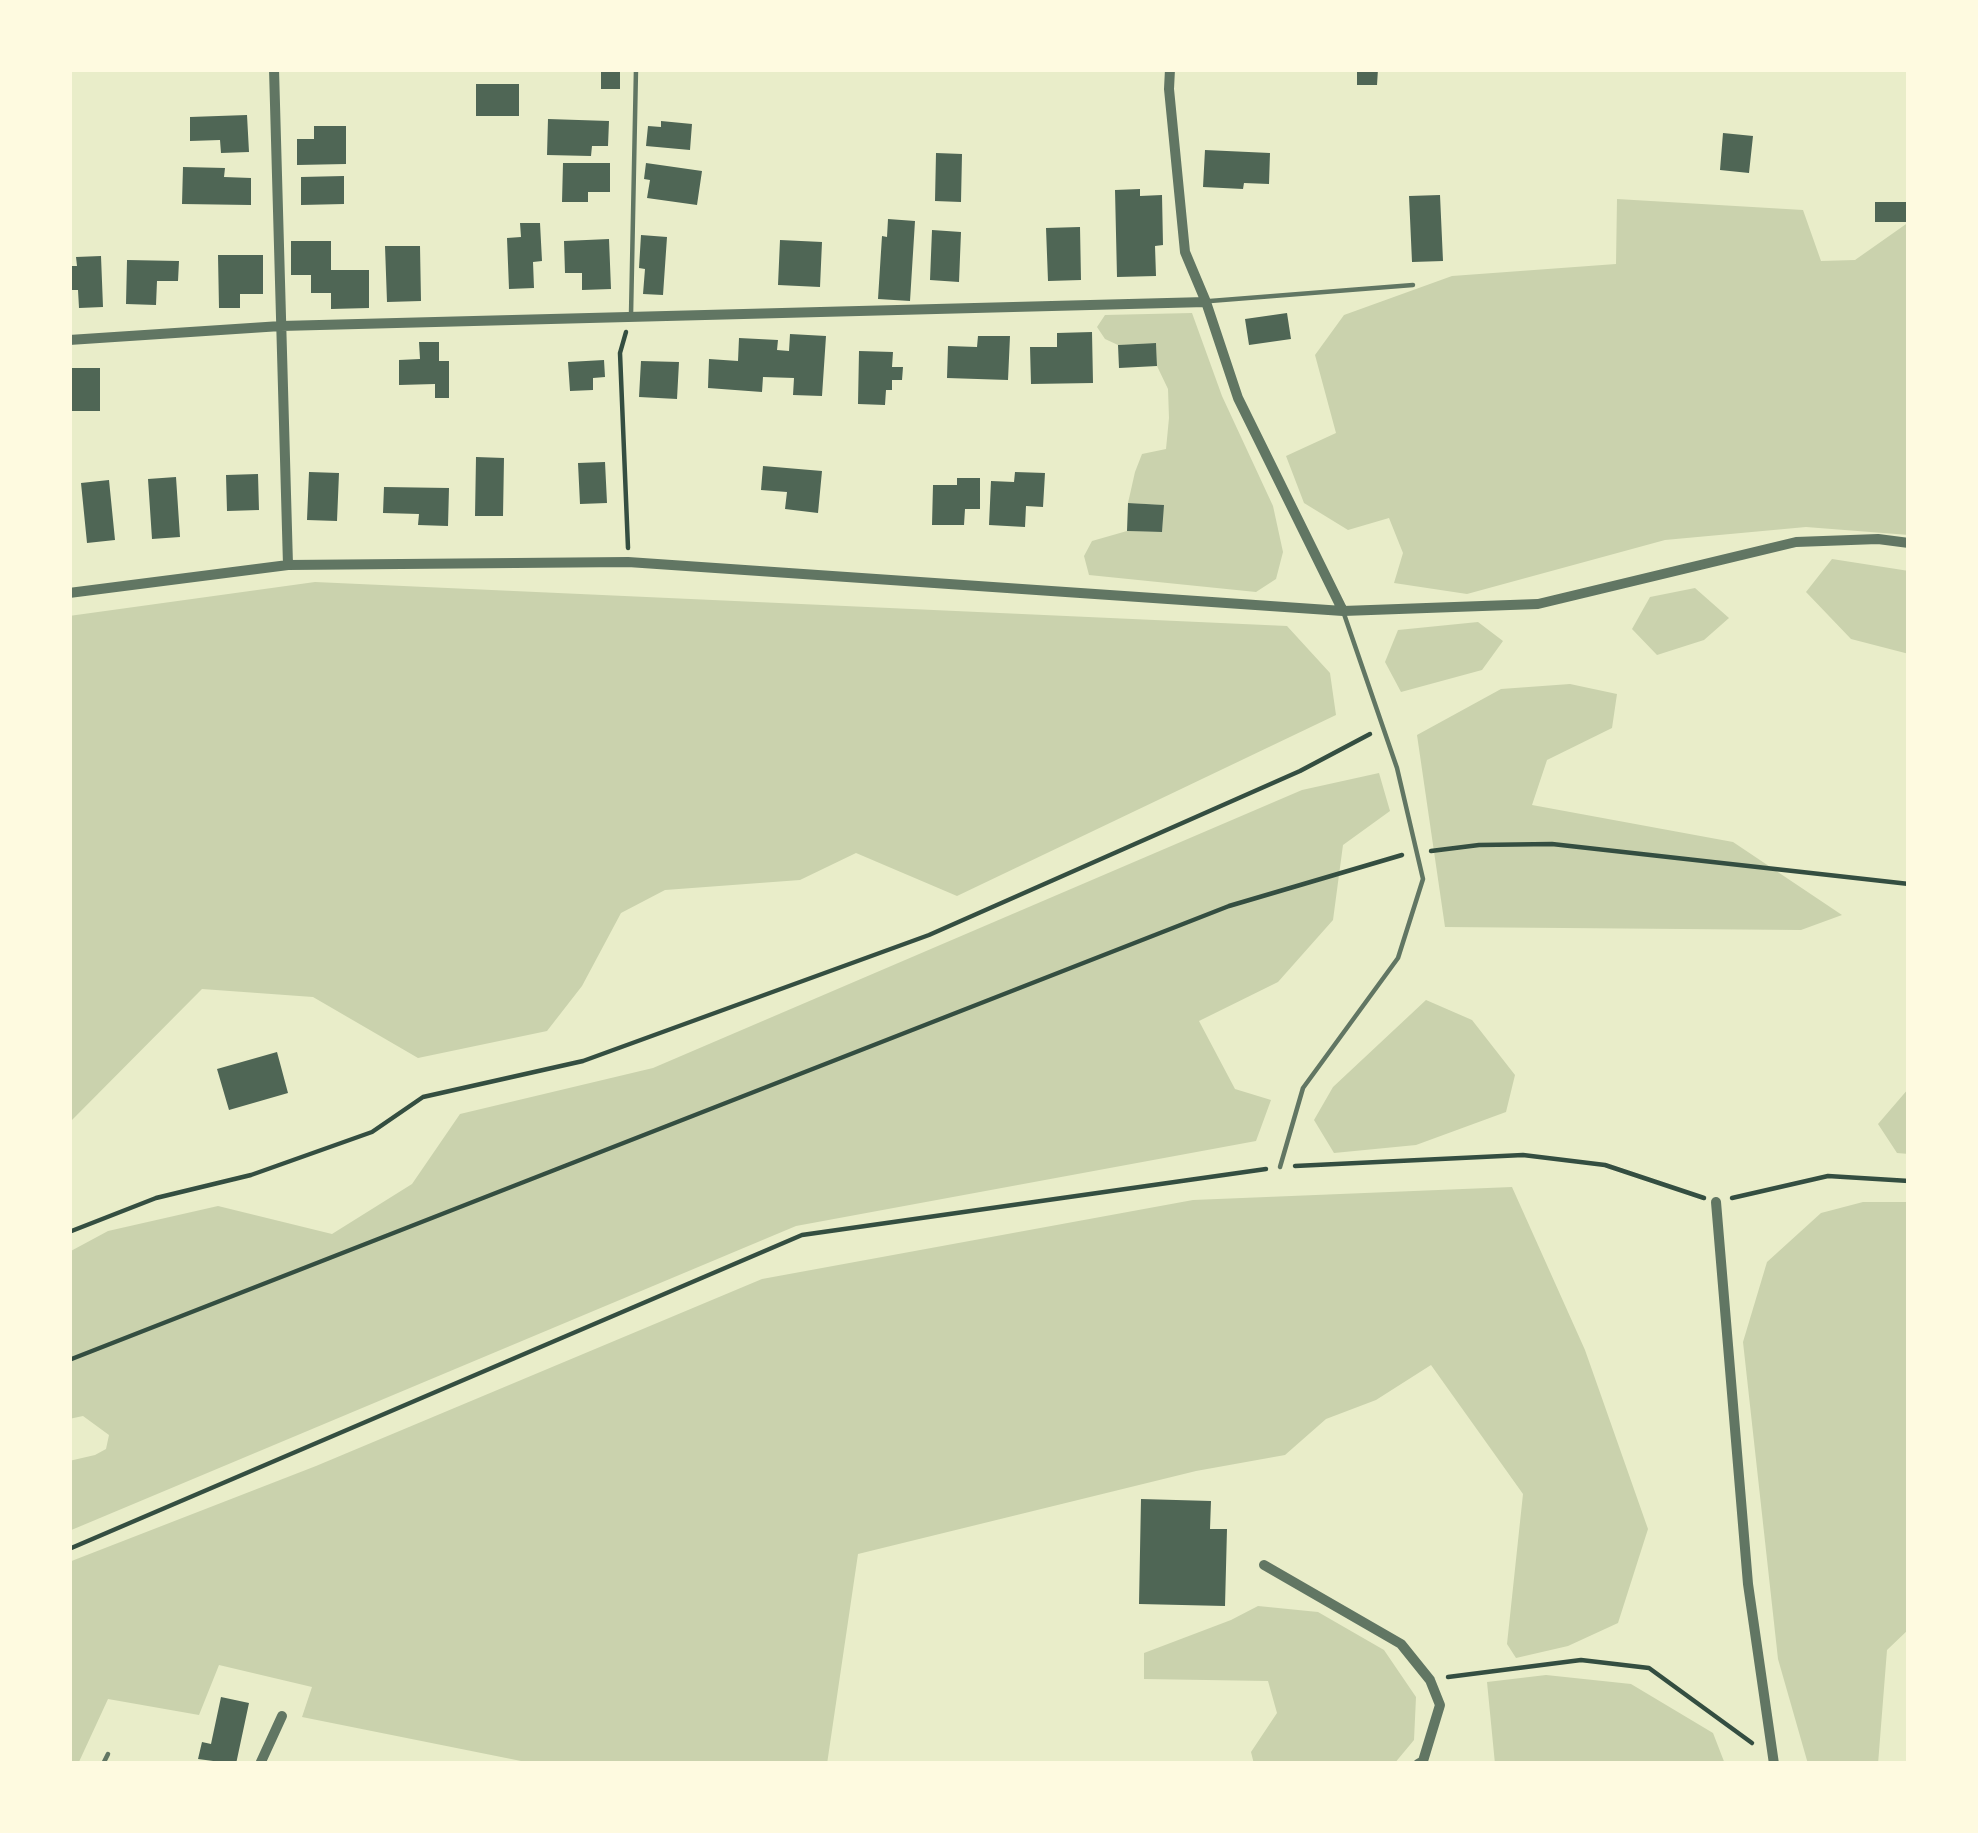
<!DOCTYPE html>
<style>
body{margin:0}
#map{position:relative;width:1978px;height:1833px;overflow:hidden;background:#e9edc9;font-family:"IBM Plex Sans",sans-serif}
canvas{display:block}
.frame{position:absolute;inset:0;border:72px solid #fefae0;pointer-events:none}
</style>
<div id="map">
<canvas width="1978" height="1833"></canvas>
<div class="frame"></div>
</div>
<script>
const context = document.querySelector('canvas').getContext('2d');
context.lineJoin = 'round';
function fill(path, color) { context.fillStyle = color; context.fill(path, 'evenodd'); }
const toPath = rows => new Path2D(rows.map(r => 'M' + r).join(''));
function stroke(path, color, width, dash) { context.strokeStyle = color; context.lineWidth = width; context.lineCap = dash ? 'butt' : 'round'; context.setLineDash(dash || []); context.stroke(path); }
const green = toPath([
 [1617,199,1803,210,1821,261,1855,260,1909,222,1909,535,1806,527,1665,540,1467,594,1394,583,1403,553,1389,518,1348,530,1304,503,1286,456,1336,433,1315,355,1344,315,1452,276,1616,264],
 [1192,313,1222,396,1273,506,1283,552,1276,579,1256,592,1089,575,1084,556,1092,541,1127,531,1162,532,1163,505,1128,503,1135,472,1142,454,1166,449,1169,418,1168,389,1157,366,1156,343,1118,345,1105,339,1097,327,1105,315],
 [1832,559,1909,571,1909,654,1851,639,1806,592],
 [315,582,1287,626,1330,673,1336,715,957,896,856,853,800,880,665,890,621,913,582,986,547,1031,418,1058,313,997,202,989,69,1123,69,616],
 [1695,588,1729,618,1704,640,1657,655,1632,629,1650,597],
 [1478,622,1503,641,1482,670,1401,692,1385,662,1398,630],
 [1570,684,1617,694,1612,728,1547,760,1532,805,1733,842,1842,915,1801,930,1445,927,1417,735,1501,689],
 [1379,773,1390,811,1343,845,1333,920,1278,982,1199,1021,1235,1089,1271,1100,1256,1141,796,1226,69,1531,69,1461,95,1455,106,1449,109,1435,83,1416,69,1419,69,1252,108,1231,218,1206,332,1234,412,1184,460,1114,653,1068,1302,790],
 [1426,1000,1472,1020,1515,1075,1506,1112,1416,1145,1334,1153,1314,1120,1333,1087],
 [1909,1088,1909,1154,1897,1153,1878,1124],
 [1512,1187,1585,1350,1648,1529,1618,1623,1568,1646,1516,1658,1507,1644,1523,1494,1431,1365,1376,1400,1326,1419,1285,1455,1196,1471,858,1554,827,1764,536,1764,302,1717,312,1687,219,1665,199,1715,108,1699,78,1764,69,1764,69,1562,316,1466,762,1279,1193,1200],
 [1863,1202,1909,1202,1909,1629,1887,1650,1878,1764,1808,1764,1778,1659,1743,1342,1767,1262,1821,1213],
 [1258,1606,1318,1612,1384,1650,1416,1697,1414,1740,1394,1764,1254,1764,1251,1752,1277,1713,1268,1681,1144,1679,1144,1653,1231,1620],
 [1546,1675,1631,1684,1713,1733,1725,1764,1495,1764,1487,1682]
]);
const building = toPath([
 [601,69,620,69,620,89,601,89],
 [1357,69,1378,69,1377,85,1357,85],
 [476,84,519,84,519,116,476,116],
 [247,115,249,152,221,153,220,140,190,141,190,117],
 [548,119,609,121,608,146,592,146,591,156,547,155],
 [661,121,692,124,690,150,646,146,648,126,661,127],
 [314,126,346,126,346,164,297,165,297,139,314,139],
 [1723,133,1753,136,1749,173,1720,170],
 [1205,150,1270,153,1269,184,1244,183,1243,189,1203,187],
 [936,153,962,154,961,202,935,201],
 [563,163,610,163,610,192,588,192,588,202,562,202],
 [646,163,702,171,697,205,647,198,650,180,644,179],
 [183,167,225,168,224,177,251,178,251,205,182,204],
 [344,176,344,204,301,205,301,177],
 [1140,189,1140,196,1162,195,1163,245,1155,246,1156,276,1117,277,1115,190],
 [1440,195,1443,261,1412,262,1409,196],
 [1875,202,1909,202,1909,222,1875,222],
 [888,219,915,221,910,301,878,299,882,236,887,237],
 [520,223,540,223,542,261,533,262,534,288,509,289,507,238,521,237],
 [1080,227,1081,280,1048,281,1046,228],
 [932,230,961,232,959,282,930,280],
 [641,235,667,237,663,295,643,294,645,269,639,268],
 [609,239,611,289,582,290,582,273,565,273,564,241],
 [780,240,822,242,820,287,778,285],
 [291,241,331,241,331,270,369,270,369,308,331,309,331,293,311,293,311,275,291,275],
 [385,246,420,246,421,301,387,302],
 [218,255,263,255,263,294,240,294,240,308,219,308],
 [101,256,103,307,79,308,78,290,69,290,69,266,77,266,76,257],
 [127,260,179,261,178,281,157,281,156,305,126,304],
 [1287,313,1291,339,1249,345,1245,319],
 [1092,332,1093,383,1031,384,1030,347,1057,347,1057,333],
 [790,334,826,336,822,396,793,395,794,378,763,377,762,392,708,388,709,359,738,361,739,338,778,340,777,350,789,351],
 [978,336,1010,336,1008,380,947,378,948,346,977,347],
 [419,342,439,342,439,361,449,361,449,398,435,398,435,384,399,385,399,360,420,359],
 [1156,343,1157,366,1119,368,1118,345],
 [859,351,893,352,892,367,903,367,902,380,892,380,892,390,886,390,885,405,858,404],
 [604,360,605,377,593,378,593,390,570,391,568,362],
 [641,361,679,362,677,399,639,397],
 [69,368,100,368,100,411,69,411],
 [476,457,504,458,503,516,475,516],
 [605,462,607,503,580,504,578,463],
 [763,466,822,471,818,513,785,509,787,492,761,490],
 [309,472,339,473,337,521,307,520],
 [1015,472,1045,473,1043,507,1026,506,1025,527,989,525,991,481,1014,482],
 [258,474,259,510,227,511,226,475],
 [176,477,180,537,152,539,148,479],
 [957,478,980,478,980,509,965,509,964,525,932,525,933,485,957,485],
 [109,480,115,540,87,543,81,483],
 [384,487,449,488,448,526,418,525,419,514,383,513],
 [1128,503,1164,505,1162,532,1127,531],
 [277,1052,288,1093,229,1110,217,1069],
 [1141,1499,1211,1501,1210,1529,1227,1529,1225,1606,1139,1604],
 [221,1697,249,1703,236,1764,198,1759,202,1742,211,1744]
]);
const path = toPath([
 [626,332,620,353,628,548],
 [1431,851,1479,845,1552,844,1909,884],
 [1295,1166,1523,1155,1605,1165,1704,1198],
 [1732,1198,1828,1176,1909,1181],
 [69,1232,156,1198,251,1175,372,1132,423,1097,583,1061,929,935,1300,771,1370,734],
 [69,1360,1229,906,1402,855],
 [69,1549,802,1235,1266,1169],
 [1448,1677,1581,1660,1649,1668,1752,1743]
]);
const service = toPath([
 [1210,301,1413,285],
 [631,315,636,69],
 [1280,1167,1303,1088,1398,958,1423,879,1397,768,1343,611],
 [103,1764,108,1754]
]);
const minor = toPath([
 [274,69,288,565],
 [1170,69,1169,89,1185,252,1206,302,1238,398,1343,611],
 [69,340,281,326,1206,302],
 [69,593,288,565,628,562,1343,611,1538,604,1796,542,1878,539,1909,543],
 [1716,1202,1748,1584,1774,1764],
 [1264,1565,1401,1644,1430,1680,1440,1705,1423,1761,1418,1764],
 [260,1764,282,1716]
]);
fill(green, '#cad2ad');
fill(building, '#4f6655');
stroke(path, '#344e41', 4.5);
stroke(service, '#617663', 4.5);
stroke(minor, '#617663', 10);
</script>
